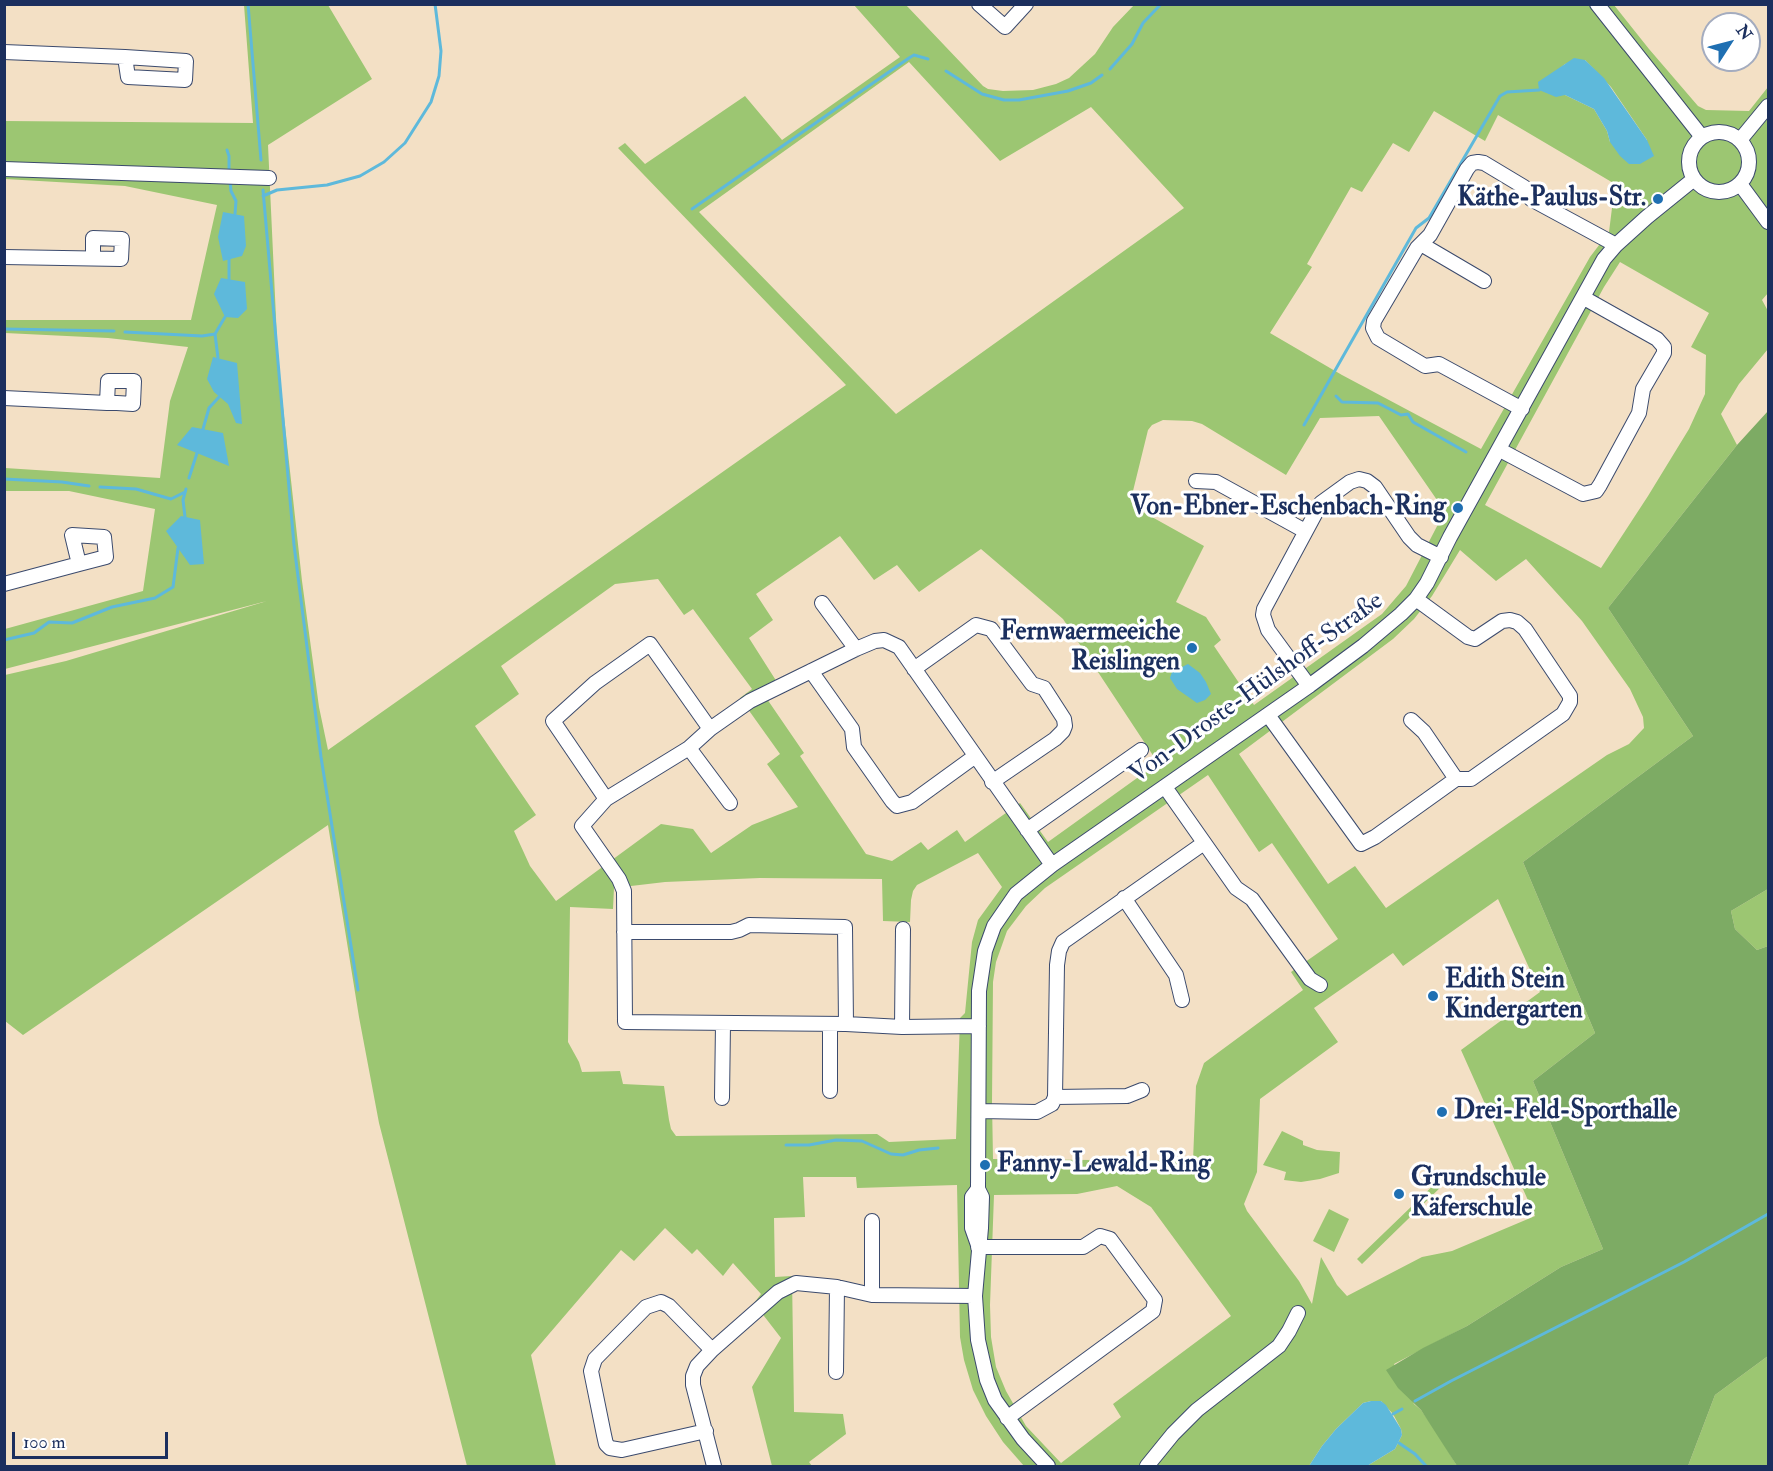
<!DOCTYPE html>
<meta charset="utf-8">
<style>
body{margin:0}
#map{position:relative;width:1773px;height:1471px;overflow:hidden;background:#f3e0c5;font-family:"IM FELL Double Pica",serif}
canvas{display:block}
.frame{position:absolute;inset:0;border:6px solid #1b2f5e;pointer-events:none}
.north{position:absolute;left:1701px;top:12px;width:60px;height:60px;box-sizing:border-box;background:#fff;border:2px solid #a4acbf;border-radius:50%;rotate:54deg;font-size:16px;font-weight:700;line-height:24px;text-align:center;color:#1b2f5e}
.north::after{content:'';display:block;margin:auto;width:21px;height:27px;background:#1f6fb2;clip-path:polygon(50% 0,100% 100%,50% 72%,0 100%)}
.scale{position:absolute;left:12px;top:1432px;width:156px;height:27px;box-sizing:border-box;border:3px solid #1b2f5e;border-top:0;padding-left:8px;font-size:18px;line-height:21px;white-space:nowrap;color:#1b2f5e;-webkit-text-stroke:4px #fff;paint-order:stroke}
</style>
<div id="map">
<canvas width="1773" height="1471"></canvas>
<div class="frame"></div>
<div class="north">N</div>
<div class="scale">100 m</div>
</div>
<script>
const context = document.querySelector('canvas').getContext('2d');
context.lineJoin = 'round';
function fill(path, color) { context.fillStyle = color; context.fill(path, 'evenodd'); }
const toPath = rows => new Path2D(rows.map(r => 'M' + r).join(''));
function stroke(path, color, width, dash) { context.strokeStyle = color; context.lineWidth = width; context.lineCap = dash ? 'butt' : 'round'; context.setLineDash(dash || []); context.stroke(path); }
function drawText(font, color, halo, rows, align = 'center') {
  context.font = font + ' "IM FELL Double Pica",serif'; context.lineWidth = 6; context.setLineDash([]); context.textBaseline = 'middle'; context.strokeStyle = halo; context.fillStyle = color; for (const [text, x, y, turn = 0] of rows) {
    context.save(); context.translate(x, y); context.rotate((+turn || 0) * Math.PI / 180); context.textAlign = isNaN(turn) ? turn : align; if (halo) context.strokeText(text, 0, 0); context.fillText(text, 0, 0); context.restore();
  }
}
const green = toPath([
 [1135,4,1614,5,1649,49,1698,106,1706,110,1749,111,1768,87,1768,293,1762,300,1768,311,1768,349,1739,384,1721,414,1737,445,1608,608,1693,736,1523,862,1595,1033,1533,1081,1603,1249,1561,1267,1467,1326,1394,1364,1414,1404,1421,1410,1436,1431,1457,1466,1367,1466,1395,1449,1402,1435,1401,1429,1393,1414,1381,1401,1371,1401,1363,1403,1336,1429,1322,1446,1309,1466,1024,1466,1003,1442,986,1416,973,1390,964,1360,960,1337,957,1185,857,1188,856,1177,803,1177,805,1217,774,1218,775,1277,792,1276,794,1412,843,1414,846,1434,809,1462,812,1466,772,1466,752,1387,781,1338,754,1303,761,1294,733,1263,723,1276,697,1249,692,1254,665,1228,634,1261,621,1250,531,1355,556,1466,467,1466,379,1123,359,1017,328,825,23,1035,5,1021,5,675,66,661,267,601,5,669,5,629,143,591,155,509,69,491,5,491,5,468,160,478,170,401,188,347,108,338,5,333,5,320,191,320,217,205,125,186,5,179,5,121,253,123,244,5,328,5,372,79,268,145,278,361,302,581,319,707,328,750,846,385,618,148,625,143,645,164,745,96,782,140,900,57,854,5,906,5,983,86,988,89,1003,91,1033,90,1056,84,1069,78,1095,54,1113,27],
 [1585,60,1611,87,1647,140,1610,142,1607,131,1594,109,1565,95,1558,70,1565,64],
 [909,62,1000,161,1091,107,1184,208,896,414,699,212],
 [1434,111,1485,141,1498,115,1615,184,1609,232,1590,257,1481,449,1342,375,1270,333,1312,267,1307,264,1351,187,1362,192,1393,143,1409,152],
 [1620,262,1709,313,1691,347,1706,355,1705,394,1689,429,1648,496,1601,568,1485,505,1604,287],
 [1379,416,1437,500,1448,505,1406,586,1382,614,1254,705,1214,646,1221,640,1206,617,1176,602,1204,546,1134,507,1133,491,1148,430,1152,425,1163,420,1192,421,1202,424,1286,475,1320,418],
 [840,536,874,580,897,565,919,592,981,549,1063,619,1158,763,1048,842,1020,803,965,842,957,830,928,850,921,842,892,861,866,854,800,756,804,753,767,699,782,690,749,638,773,620,756,594],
 [1460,550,1496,581,1526,559,1582,621,1630,689,1643,717,1644,728,1629,744,1607,755,1386,908,1355,866,1328,884,1239,754,1393,639,1414,619,1432,596],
 [658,579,684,615,693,609,752,689,740,698,780,754,767,764,798,807,752,825,711,853,693,829,661,824,556,901,530,866,514,831,536,815,475,726,519,694,501,666,615,584],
 [1208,775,1259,852,1272,843,1338,939,1291,972,1303,990,1204,1063,1196,1086,1193,1161,993,1159,992,1102,993,982,996,962,1007,931,1026,906,1045,888],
 [978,853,1002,887,978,920,972,942,965,1013,960,1018,956,1139,889,1142,877,1134,676,1136,671,1129,669,1120,664,1086,623,1084,620,1071,582,1072,579,1062,568,1042,570,907,613,909,614,888,665,882,760,878,882,879,883,921,910,922,911,900,913,891,917,885],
 [1498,899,1540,992,1461,1050,1535,1216,1452,1251,1422,1257,1347,1296,1337,1285,1321,1257,1312,1304,1299,1281,1247,1211,1244,1204,1257,1172,1260,1099,1338,1042,1314,1008,1393,953,1403,966],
 [1117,1186,1151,1207,1231,1316,1113,1404,1121,1417,1061,1463,1026,1426,1006,1391,996,1367,991,1337,990,1305,994,1195,1077,1194],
 [1768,889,1768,946,1757,950,1735,929,1731,911],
 [1282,1131,1303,1141,1303,1145,1317,1150,1340,1152,1339,1173,1320,1179,1301,1182,1284,1180,1286,1172,1263,1165],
 [1442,1177,1447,1181,1362,1264,1357,1259],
 [1329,1209,1349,1219,1334,1252,1313,1241],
 [1768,1356,1768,1466,1688,1466,1715,1395]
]);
const forest = toPath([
 [1768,411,1768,889,1731,911,1735,929,1757,950,1768,946,1768,1356,1715,1395,1688,1466,1457,1466,1421,1410,1398,1388,1386,1370,1423,1348,1467,1326,1561,1267,1603,1249,1533,1081,1595,1033,1523,862,1693,736,1608,608,1737,445]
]);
const water = toPath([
 [1574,58,1585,60,1604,78,1647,140,1654,156,1640,164,1629,164,1620,156,1610,142,1607,131,1594,109,1565,95,1556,97,1539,90,1538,82],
 [223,212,244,216,246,246,242,256,223,261,218,237],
 [221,278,245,282,247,309,238,318,225,317,214,294],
 [213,357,237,363,242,424,236,423,228,404,214,392,207,379],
 [192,427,223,433,229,466,177,445],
 [181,516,200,520,204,564,190,565,166,531],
 [1188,664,1200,673,1206,682,1211,694,1205,700,1197,703,1177,689,1170,678,1172,672],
 [1371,1401,1381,1401,1386,1405,1401,1429,1402,1435,1395,1449,1367,1466,1309,1466,1322,1446,1336,1429,1363,1403]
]);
const stream = toPath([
 [248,4,261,160],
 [1110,69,1132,44,1143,23,1161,4],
 [946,71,982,94,1004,100,1019,100,1068,91,1091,83,1102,75],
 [227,150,229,156,229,172],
 [230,181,231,191,236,201,235,214],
 [263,190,294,545,321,757,358,990],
 [263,196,277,190,327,185,360,176,384,162,405,143,431,102,439,76,441,51,435,4],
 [692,209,909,58,914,55,928,59],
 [229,259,229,279],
 [4,329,114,331],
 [125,332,202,336,215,334,225,317],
 [215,334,218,358],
 [1336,396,1342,402,1378,403,1401,415,1408,414,1413,422,1466,452],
 [1304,425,1416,228,1429,218,1500,96,1507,92,1539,90],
 [203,429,209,408,219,397],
 [189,478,197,453],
 [4,479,62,482,89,486],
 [100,487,136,489,171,499,185,492],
 [185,517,183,500,186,489],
 [4,640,34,633,49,622,72,623,112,607,155,598,173,587,178,548],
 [786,1145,809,1145,836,1140,862,1141,891,1154,903,1155,919,1150,938,1148],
 [1415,1401,1451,1381,1684,1262,1768,1214],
 [1393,1414,1402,1409],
 [1399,1443,1415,1454,1426,1466]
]);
const minor = toPath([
 [979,4,1005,27,1026,4],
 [1597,4,1702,137],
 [4,52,125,57,186,61,185,80,128,77,125,57],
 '1689 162a30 30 0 1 1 60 0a30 30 0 1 1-60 0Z',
 [1740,140,1768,106],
 [4,169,269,178],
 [1740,184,1768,222],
 [1421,244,1484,281],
 [4,257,121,259,122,239,93,238,93,258],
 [4,398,107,403,117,403,133,404,134,381,108,381,107,403],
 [1522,409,1439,364,1425,366,1378,338,1373,328,1374,321,1417,248,1430,235,1467,169,1472,163,1478,162,1484,163,1524,187,1531,199,1616,245],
 [1500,450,1583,494,1596,491,1600,485,1639,413,1643,389,1664,353,1664,347,1657,339,1584,298],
 [1196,481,1216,482,1305,531],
 [4,584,79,564,106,557,104,537,72,535,79,564],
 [822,603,856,649],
 [914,669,976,625,991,629,1032,684,1044,688,1064,719,1065,726,1063,731,1055,739,992,782],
 [811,671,852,729,854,747,892,801,897,806,912,802,974,757],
 [1309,686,1268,630,1263,615,1264,609,1321,503,1350,482,1359,479,1367,481,1375,487,1409,537,1417,545,1441,557],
 [1268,715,1361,844,1375,837,1456,779,1471,779,1563,714,1570,702,1570,696,1525,629,1517,622,1510,620,1502,621,1475,639,1468,637,1416,599],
 [1411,720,1424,732,1456,779],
 [689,748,730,803],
 [1165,787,1236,888,1252,899,1310,979,1320,985],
 [606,799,553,721,595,683,650,644,710,729],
 [1027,830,1141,750],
 [1124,898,1176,975,1182,1000],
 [624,932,731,932,739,930,749,925,845,927,846,1024],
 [830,1024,830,1091],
 [979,1026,902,1027,846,1024,625,1022,624,891,619,879,582,826,606,799,689,748,710,729,750,701,856,649,875,641,884,640,899,647,1052,865],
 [902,1027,903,929],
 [1055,1097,1127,1096,1142,1090],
 [722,1098,723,1024],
 [979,1111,1037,1112,1052,1104,1055,1097,1057,965,1059,951,1063,942,1204,843],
 [978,1245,972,1228,972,1197,978,1189],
 [978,1247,1083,1247,1100,1236,1110,1239,1155,1300,1153,1311,1007,1418],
 [872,1295,872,1221],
 [836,1372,837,1287],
 [706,1431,622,1450,610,1448,606,1444,604,1435,591,1371,595,1359,646,1307,661,1302,669,1306,712,1350],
 [714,1466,693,1385,693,1376,697,1366,712,1350,778,1292,796,1283,837,1287,872,1295,975,1296],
 [1048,1466,1023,1439,995,1400,987,1380,978,1340,975,1296,981,1228,982,1197,978,1189,979,991,985,951,994,926,1016,894,1052,865,1309,686,1363,646,1401,614,1416,599,1427,583,1450,537,1604,259,1616,245,1647,217,1694,179],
 [1147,1466,1173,1434,1197,1410,1279,1346,1289,1331,1298,1313]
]);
const markers = [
 [1658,199,6,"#1f6fb2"],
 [1458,508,6,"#1f6fb2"],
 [1192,648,6,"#1f6fb2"],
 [1433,996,6,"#1f6fb2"],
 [1442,1112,6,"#1f6fb2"],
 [985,1165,6,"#1f6fb2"],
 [1399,1194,6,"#1f6fb2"]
];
const poiNames = [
 ["Käthe-Paulus-Str.",1646,199,"right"],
 ["Von-Ebner-Eschenbach-Ring",1446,508,"right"],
 ["Fernwaermeeiche",1180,633,"right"],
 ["Reislingen",1180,663,"right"],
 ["Edith Stein",1445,981],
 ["Kindergarten",1445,1011],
 ["Drei-Feld-Sporthalle",1454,1112],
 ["Fanny-Lewald-Ring",997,1165],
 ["Grundschule",1411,1179],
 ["Käferschule",1411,1209]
];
const streetNames = [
 ["Von-Droste-Hülshoff-Straße",1257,689,-36]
];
fill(green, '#9cc672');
fill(forest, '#7dab64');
fill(water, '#5eb9db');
stroke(stream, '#5eb9db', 3);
stroke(minor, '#3b4a6d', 16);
stroke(minor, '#fff', 14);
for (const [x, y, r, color] of markers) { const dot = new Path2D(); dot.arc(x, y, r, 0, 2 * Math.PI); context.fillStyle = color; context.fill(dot); stroke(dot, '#fff', 2); }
drawText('bold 26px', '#1b2f5e', '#fff', poiNames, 'left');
drawText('26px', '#1b2f5e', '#fff', streetNames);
</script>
